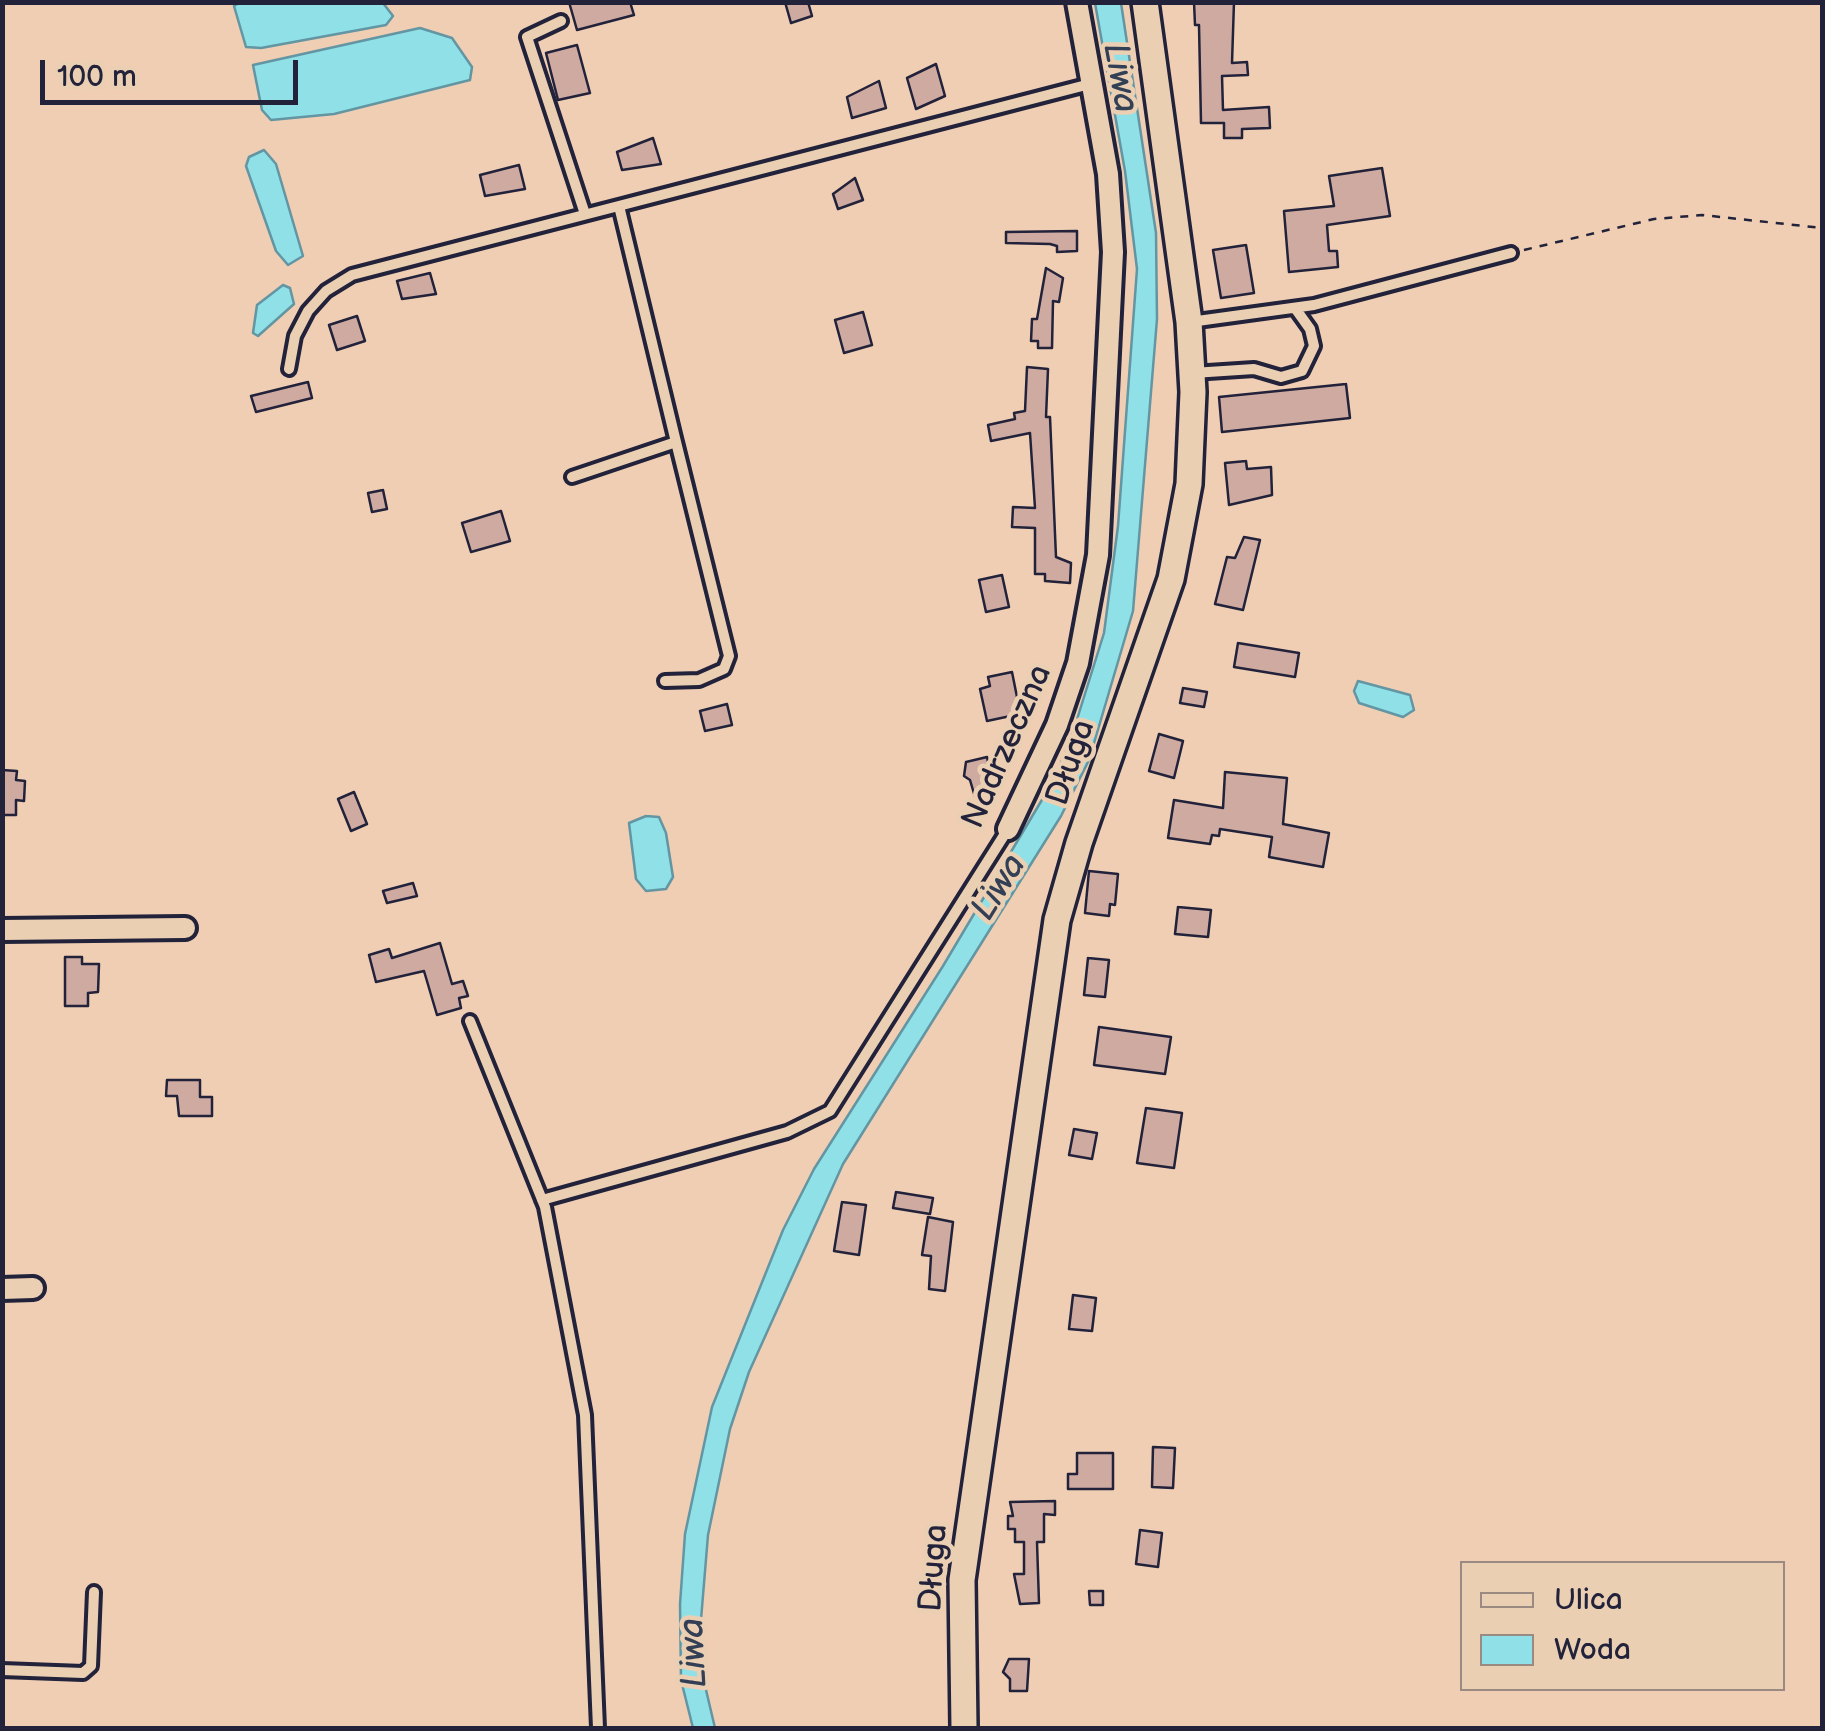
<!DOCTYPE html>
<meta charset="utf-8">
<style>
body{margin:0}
#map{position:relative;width:1825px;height:1731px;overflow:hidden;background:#efceb4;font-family:"Balsamiq Sans",sans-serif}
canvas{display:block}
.frame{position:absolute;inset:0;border:5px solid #22223b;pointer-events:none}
.legend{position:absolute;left:1460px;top:1561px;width:325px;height:130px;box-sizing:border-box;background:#ebcfb2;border:2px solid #9b8a82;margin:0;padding:12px 18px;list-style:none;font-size:30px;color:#22223b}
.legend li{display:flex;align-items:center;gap:20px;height:50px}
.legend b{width:50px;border:2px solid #9b8a82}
.scale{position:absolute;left:40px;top:60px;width:258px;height:45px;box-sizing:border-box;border:5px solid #22223b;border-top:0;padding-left:12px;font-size:30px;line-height:35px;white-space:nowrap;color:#22223b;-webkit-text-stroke:8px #ebcfb2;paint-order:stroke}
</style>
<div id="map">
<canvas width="1825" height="1731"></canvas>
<div class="frame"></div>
<ul class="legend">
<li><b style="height:12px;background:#ebcfb2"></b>Ulica</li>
<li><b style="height:28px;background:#8fe1e7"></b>Woda</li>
</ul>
<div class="scale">100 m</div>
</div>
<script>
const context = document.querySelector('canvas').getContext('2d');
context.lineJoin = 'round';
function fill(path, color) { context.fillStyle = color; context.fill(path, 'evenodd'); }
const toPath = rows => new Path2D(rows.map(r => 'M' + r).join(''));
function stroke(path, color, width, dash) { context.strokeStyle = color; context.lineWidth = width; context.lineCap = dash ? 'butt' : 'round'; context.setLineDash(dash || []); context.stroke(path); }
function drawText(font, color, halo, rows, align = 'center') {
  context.font = font + ' "Balsamiq Sans",sans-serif'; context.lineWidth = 9; context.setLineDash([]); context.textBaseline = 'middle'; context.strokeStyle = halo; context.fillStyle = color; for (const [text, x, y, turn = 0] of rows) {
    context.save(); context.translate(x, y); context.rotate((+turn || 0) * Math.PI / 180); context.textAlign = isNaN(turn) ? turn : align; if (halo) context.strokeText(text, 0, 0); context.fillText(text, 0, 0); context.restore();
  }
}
const water = toPath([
 [239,3,383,3,393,16,386,25,261,48,246,47,234,6,239,3],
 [1095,3,1121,3,1156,233,1157,319,1133,611,1089,760,1061,816,843,1164,749,1372,730,1429,708,1535,698,1656,715,1728,693,1728,681,1680,680,1604,685,1534,712,1407,783,1230,814,1169,943,966,1049,788,1069,745,1104,633,1118,526,1137,269,1125,171,1095,3],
 [420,28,452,38,472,67,470,80,334,114,271,120,262,110,253,65,420,28],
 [264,150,276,164,303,256,288,265,276,251,246,166,249,157,264,150],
 [283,285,290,288,294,304,258,336,253,333,257,305,283,285],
 [1358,681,1410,695,1414,710,1403,717,1359,703,1354,691,1358,681],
 [646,816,659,817,666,833,673,877,666,889,646,891,636,879,629,823,646,816]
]);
const building = toPath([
 [569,2,630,2,634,15,577,30,569,2],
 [785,2,808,2,812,16,791,23,785,2],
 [1194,2,1234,2,1232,63,1247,62,1248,75,1222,76,1223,110,1269,107,1270,128,1242,129,1242,138,1224,138,1224,123,1201,123,1199,25,1195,25,1194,2],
 [577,45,590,93,558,100,546,53,577,45],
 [936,64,945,96,916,109,907,78,936,64],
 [879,81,886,108,852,118,847,97,879,81],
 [653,138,661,164,622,170,617,152,653,138],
 [519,165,525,189,485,196,480,175,519,165],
 [1382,168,1390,216,1327,225,1329,251,1337,251,1338,267,1289,272,1284,211,1334,206,1329,176,1382,168],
 [855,178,863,200,838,209,833,194,855,178],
 [1077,231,1077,251,1057,252,1057,246,1050,244,1006,243,1006,232,1077,231],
 [1246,245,1254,293,1221,298,1213,250,1246,245],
 [1046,268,1063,278,1059,302,1053,301,1052,348,1038,348,1038,341,1031,341,1032,319,1037,319,1046,268],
 [430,273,436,294,402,299,397,281,430,273],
 [863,312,872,345,844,353,835,320,863,312],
 [357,316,365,341,337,350,329,325,357,316],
 [1027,367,1048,369,1046,417,1050,417,1056,557,1071,563,1070,583,1045,581,1045,574,1035,574,1035,528,1012,527,1013,507,1035,508,1030,433,991,441,988,425,1015,419,1014,413,1025,411,1027,367],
 [308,382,312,398,256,412,251,396,308,382],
 [1346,384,1350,418,1222,432,1219,397,1346,384],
 [1246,461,1247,469,1271,467,1272,495,1229,505,1225,463,1246,461],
 [383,490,387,509,372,512,368,493,383,490],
 [501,511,510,541,471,552,462,523,501,511],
 [1244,537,1260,540,1243,610,1215,604,1227,557,1235,558,1244,537],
 [1002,575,1009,607,986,612,979,580,1002,575],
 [1238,643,1299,653,1295,677,1234,667,1238,643],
 [1012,672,1017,697,1030,694,1034,711,987,721,980,689,990,686,988,677,1012,672],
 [1183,688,1207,692,1204,707,1180,703,1183,688],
 [727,704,732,725,705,731,700,711,727,704],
 [1159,734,1183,741,1174,778,1149,771,1159,734],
 [987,757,994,793,975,797,970,780,964,776,966,762,987,757],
 [2,770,17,771,16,780,25,781,24,801,16,800,16,815,2,815,2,770],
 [1225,772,1287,778,1283,824,1329,833,1323,867,1269,857,1272,837,1220,829,1219,836,1212,835,1210,844,1168,838,1174,800,1223,808,1225,772],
 [354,792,367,824,351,831,338,799,354,792],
 [1089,871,1118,874,1115,905,1110,904,1109,916,1085,913,1089,871],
 [413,883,417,896,387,903,383,891,413,883],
 [1178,907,1211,910,1208,937,1175,934,1178,907],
 [440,943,452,984,463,981,468,996,459,998,461,1008,437,1015,424,971,376,982,369,955,389,949,392,958,440,943],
 [65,957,82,957,82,964,99,964,98,992,88,993,88,1006,65,1006,65,957],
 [1088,958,1109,960,1105,997,1084,995,1088,958],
 [1099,1027,1171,1037,1165,1074,1094,1065,1099,1027],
 [167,1080,200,1080,200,1097,212,1097,212,1116,179,1116,177,1096,166,1096,167,1080],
 [1146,1108,1182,1113,1174,1168,1137,1163,1146,1108],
 [1074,1129,1097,1133,1092,1159,1069,1155,1074,1129],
 [896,1192,933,1198,930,1214,893,1208,896,1192],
 [842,1202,866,1205,859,1255,834,1251,842,1202],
 [928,1217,953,1222,945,1291,929,1289,931,1256,922,1255,928,1217],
 [1073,1295,1096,1298,1092,1331,1069,1329,1073,1295],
 [1153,1447,1175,1448,1173,1488,1152,1487,1153,1447],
 [1077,1453,1113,1453,1113,1489,1068,1489,1068,1474,1077,1474,1077,1453],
 [1055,1501,1055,1515,1044,1514,1044,1542,1037,1542,1039,1603,1020,1604,1014,1574,1024,1574,1024,1542,1015,1542,1015,1529,1008,1529,1008,1516,1013,1516,1010,1502,1055,1501],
 [1140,1530,1162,1533,1158,1567,1136,1564,1140,1530],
 [1089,1591,1103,1591,1103,1605,1090,1605,1089,1591],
 [1009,1659,1029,1659,1027,1691,1010,1691,1010,1679,1003,1672,1009,1659]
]);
const path = toPath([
 [1524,250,1654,219,1702,215,1822,228]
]);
const service = toPath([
 [561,21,527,37,585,214],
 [1190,322,1314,305,1511,253],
 [289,369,295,336,308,311,326,291,352,275,1090,84],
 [1193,373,1254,369,1281,377,1302,371,1314,346,1310,329,1295,308],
 [572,477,676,442,619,206],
 [665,681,699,680,724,669,729,656,676,442],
 [470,1021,545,1207,585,1415,598,1728],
 [542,1200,787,1132,830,1111,1008,829],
 [2,1670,83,1673,91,1666,94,1592]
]);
const minor = toPath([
 [1008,829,1057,725,1078,663,1098,555,1113,252,1108,174,1077,2],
 [2,930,185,928],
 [2,1289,33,1288]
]);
const tertiary = toPath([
 [964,1728,962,1580,1057,920,1079,843,1171,579,1189,484,1193,392,1189,322,1145,2]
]);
const streetNames = [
 ["Nadrzeczna",1008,747,-66],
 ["Długa",1072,763,-71],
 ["Długa",935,1568,-86]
];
const waterNames = [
 ["Liwa",1119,78,80],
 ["Liwa",1000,888,-58],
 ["Liwa",695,1653,-93]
];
fill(water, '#8fe1e7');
stroke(water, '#6395a2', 2.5);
fill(building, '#ceaaa1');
stroke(building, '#22223b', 2.5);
stroke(service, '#22223b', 18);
stroke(minor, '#22223b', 28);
stroke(tertiary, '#22223b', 32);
stroke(path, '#22223b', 2.5, [8, 8]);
stroke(service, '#ebcfb2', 10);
stroke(minor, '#ebcfb2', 20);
stroke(tertiary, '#ebcfb2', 25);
drawText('32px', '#22223b', '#ebcfb2', streetNames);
drawText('italic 35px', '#323f55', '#ebcfb2', waterNames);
</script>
